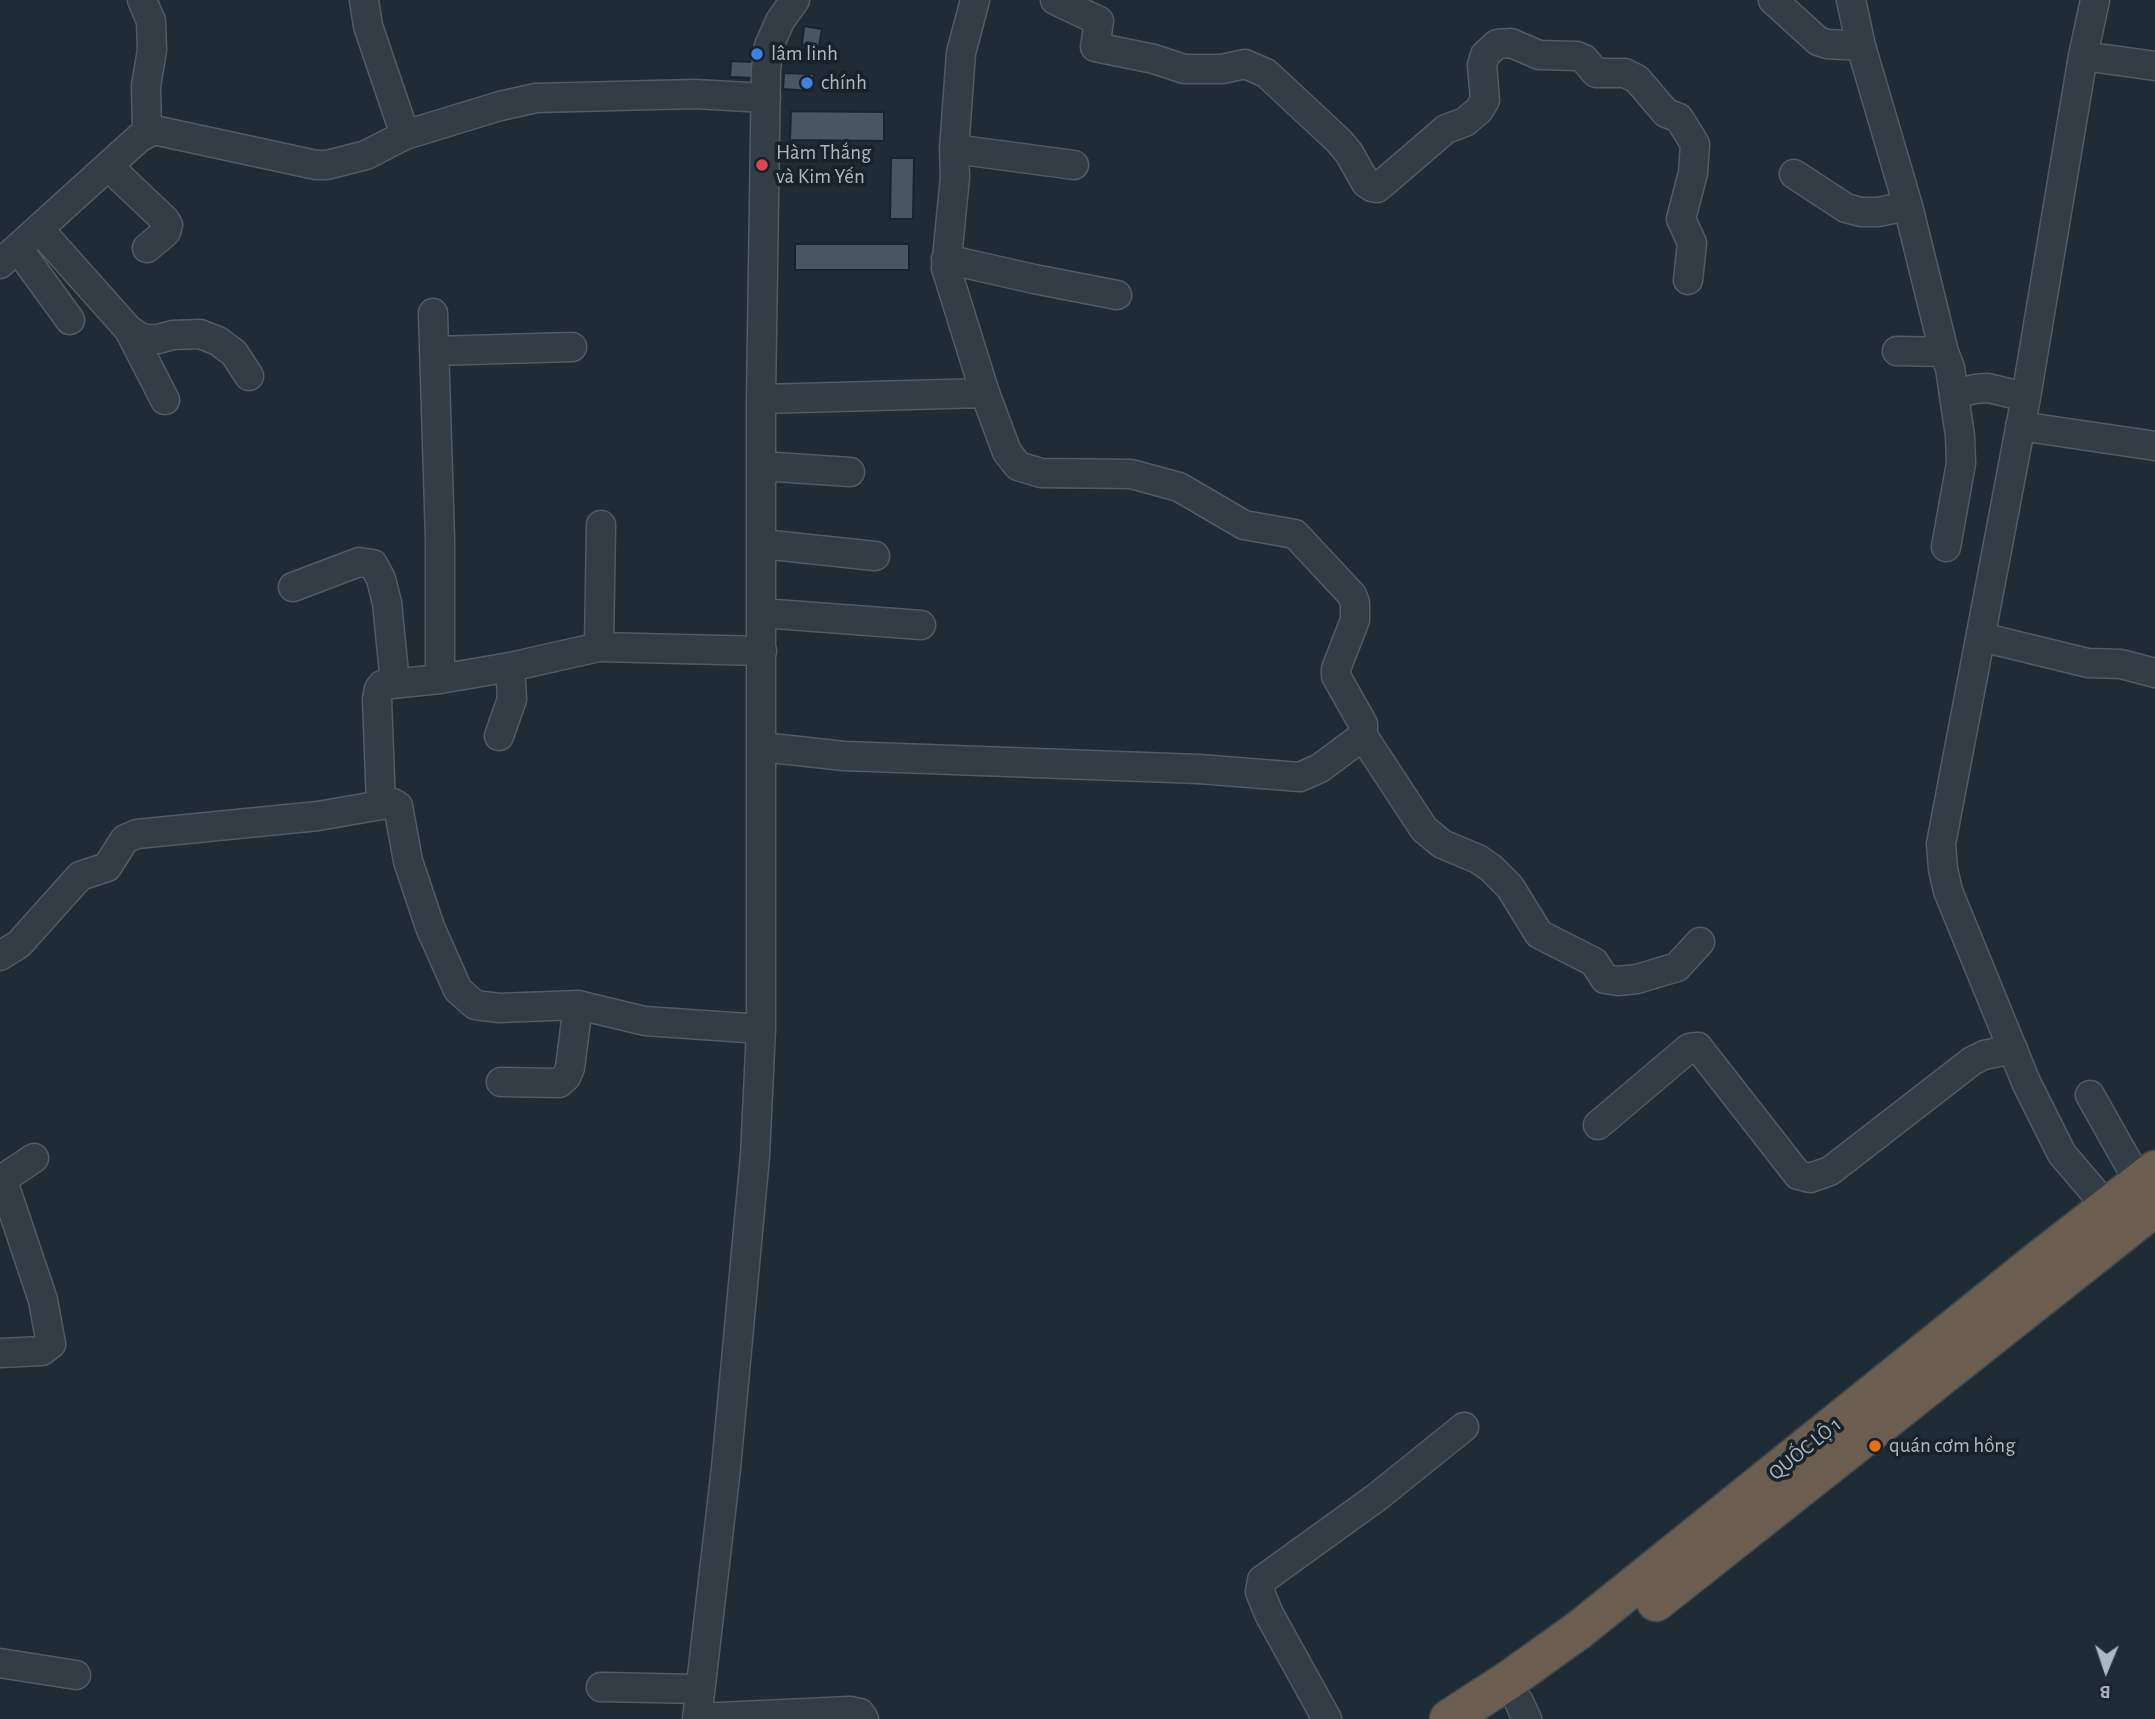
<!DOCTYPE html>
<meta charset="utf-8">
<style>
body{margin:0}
#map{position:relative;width:2155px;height:1719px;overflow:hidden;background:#1f2b35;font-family:"Alegreya Sans",sans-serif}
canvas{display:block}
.north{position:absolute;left:2071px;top:1635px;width:70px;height:70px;-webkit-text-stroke:5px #18222a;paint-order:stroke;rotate:182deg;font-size:19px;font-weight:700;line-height:28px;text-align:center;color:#acb8c3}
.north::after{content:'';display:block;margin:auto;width:24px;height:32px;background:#acb8c3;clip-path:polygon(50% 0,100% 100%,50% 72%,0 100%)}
</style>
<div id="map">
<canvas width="2155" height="1719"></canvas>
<div class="north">B</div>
</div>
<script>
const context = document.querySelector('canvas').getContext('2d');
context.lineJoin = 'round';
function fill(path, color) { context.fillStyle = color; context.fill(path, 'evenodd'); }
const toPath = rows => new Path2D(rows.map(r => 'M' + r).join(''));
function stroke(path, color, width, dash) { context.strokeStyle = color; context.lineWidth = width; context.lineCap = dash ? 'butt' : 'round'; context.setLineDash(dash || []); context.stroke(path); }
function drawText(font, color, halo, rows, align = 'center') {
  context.font = font + ' "Alegreya Sans",sans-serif'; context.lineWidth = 7; context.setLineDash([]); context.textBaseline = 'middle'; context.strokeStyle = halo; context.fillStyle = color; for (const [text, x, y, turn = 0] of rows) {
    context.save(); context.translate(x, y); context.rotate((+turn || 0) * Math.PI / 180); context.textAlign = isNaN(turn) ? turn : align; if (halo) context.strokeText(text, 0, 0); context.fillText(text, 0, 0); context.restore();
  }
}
const building = toPath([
 [804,26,822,29,819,47,802,45,804,26],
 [731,61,755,62,754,78,730,77,731,61],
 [784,73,814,74,813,91,783,89,784,73],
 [791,111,884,112,884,141,790,140,791,111],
 [891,158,914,158,913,219,890,219,891,158],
 [795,244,909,244,909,270,795,270,795,244]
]);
const minor = toPath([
 [142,0,151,21,152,50,146,86,147,132],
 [364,0,368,26,405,135],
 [1055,0,1099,21,1095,47,1154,59,1184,69,1222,69,1245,64,1266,73,1339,141,1349,153,1366,183,1372,187,1377,188,1382,184,1446,129,1465,122,1479,110,1485,100,1482,65,1485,55,1497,44,1511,43,1539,55,1577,56,1584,59,1596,73,1625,73,1637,79,1666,113,1679,118,1695,144,1693,173,1681,219,1692,243,1688,280],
 [1773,0,1818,41,1827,44,1861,46],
 [1851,0,1861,46,1908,206,1944,352],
 [2095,0,2083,56,2026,397,1941,844,1943,869,1948,891,2026,1082,2062,1154,2120,1222],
 [2083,56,2155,66],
 [954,149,1074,165],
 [108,166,165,220,168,225,166,232,147,248],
 [1794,174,1846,208,1861,212,1878,212,1908,206],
 [40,230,129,330,143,339,158,339,173,335,200,334,218,341,234,353,249,376],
 [19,250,70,320],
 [946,259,1034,279,1117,295],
 [0,264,139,138,154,130,316,165,327,165,366,155,405,135,500,106,536,98,694,94,766,98],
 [433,313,440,539,440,679],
 [129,330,165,400],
 [434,351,572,347],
 [1897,351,1944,352,1950,368,1960,436,1961,463,1946,547],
 [1955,394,1975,389,1988,388,2026,397],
 [761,399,985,393],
 [2020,426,2155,446],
 [761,466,850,472],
 [762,544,875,556],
 [293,587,359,562,373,564,381,579,387,603,395,683],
 [762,613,921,625],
 [1981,637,2088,663,2121,664,2155,673],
 [599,647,601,525],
 [499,736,512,699,510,667],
 [1363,736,1424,829,1442,844,1478,859,1491,868,1510,887,1539,934,1594,962,1605,979,1618,981,1637,979,1677,967,1700,942],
 [762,747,844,756,1199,769,1300,777,1320,768,1363,736,1363,724,1336,676,1336,669,1355,620,1355,603,1352,595,1295,534,1244,525,1179,487,1131,474,1041,473,1018,466,1007,452,985,393,946,268,955,177,954,149,961,53,975,0],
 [381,805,377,699,379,689,382,685,440,679,510,667,599,647,762,651],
 [0,956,19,944,80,876,107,867,125,839,137,834,318,816,393,803,398,806,408,861,430,927,458,990,475,1005,499,1008,578,1005,645,1021,761,1029],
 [501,1082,559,1083,566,1077,570,1068,578,1005],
 [2090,1095,2139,1182],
 [1598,1125,1689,1048,1698,1047,1798,1175,1810,1178,1830,1171,1972,1061,1984,1055,2013,1049],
 [0,1353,42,1351,51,1344,43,1300,6,1190,5,1183,10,1174,34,1158],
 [0,1663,76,1675],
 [601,1687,700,1689],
 [1519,1702,1527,1719],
 [697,1718,850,1711,860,1713,864,1719],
 [697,1719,726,1468,755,1156,761,1029,761,399,766,69,769,46,780,21,795,0],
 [1327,1719,1269,1614,1260,1592,1262,1580,1377,1497,1464,1427]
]);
const highway = toPath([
 [1656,1602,2155,1207],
 [1449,1719,1509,1680,1579,1630,2039,1260,2155,1170]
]);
const markers = [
 [757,54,7,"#3f7fe0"],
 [807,83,7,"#3f7fe0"],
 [762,165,7,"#e0444e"],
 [1875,1446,7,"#e8710a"]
];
const poiNames = [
 ["lâm linh",771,54],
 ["chính",821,83],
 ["Hàm Thắng",776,153],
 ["và Kim Yến",776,177],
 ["quán cơm hồng",1889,1446]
];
const streetNames = [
 ["QUỐC LỘ 1",1805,1449,-39]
];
fill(building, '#475661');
stroke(building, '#1a242c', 2);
stroke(minor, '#505b64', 31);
stroke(highway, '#3d4850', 41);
stroke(minor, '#333d45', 28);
stroke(highway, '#6b5d50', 38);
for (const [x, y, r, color] of markers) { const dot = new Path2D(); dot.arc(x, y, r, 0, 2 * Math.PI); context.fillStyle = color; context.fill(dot); stroke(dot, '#18222a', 2.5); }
drawText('21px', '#acb8c3', '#18222a', poiNames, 'left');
drawText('21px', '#acb8c3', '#18222a', streetNames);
</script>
